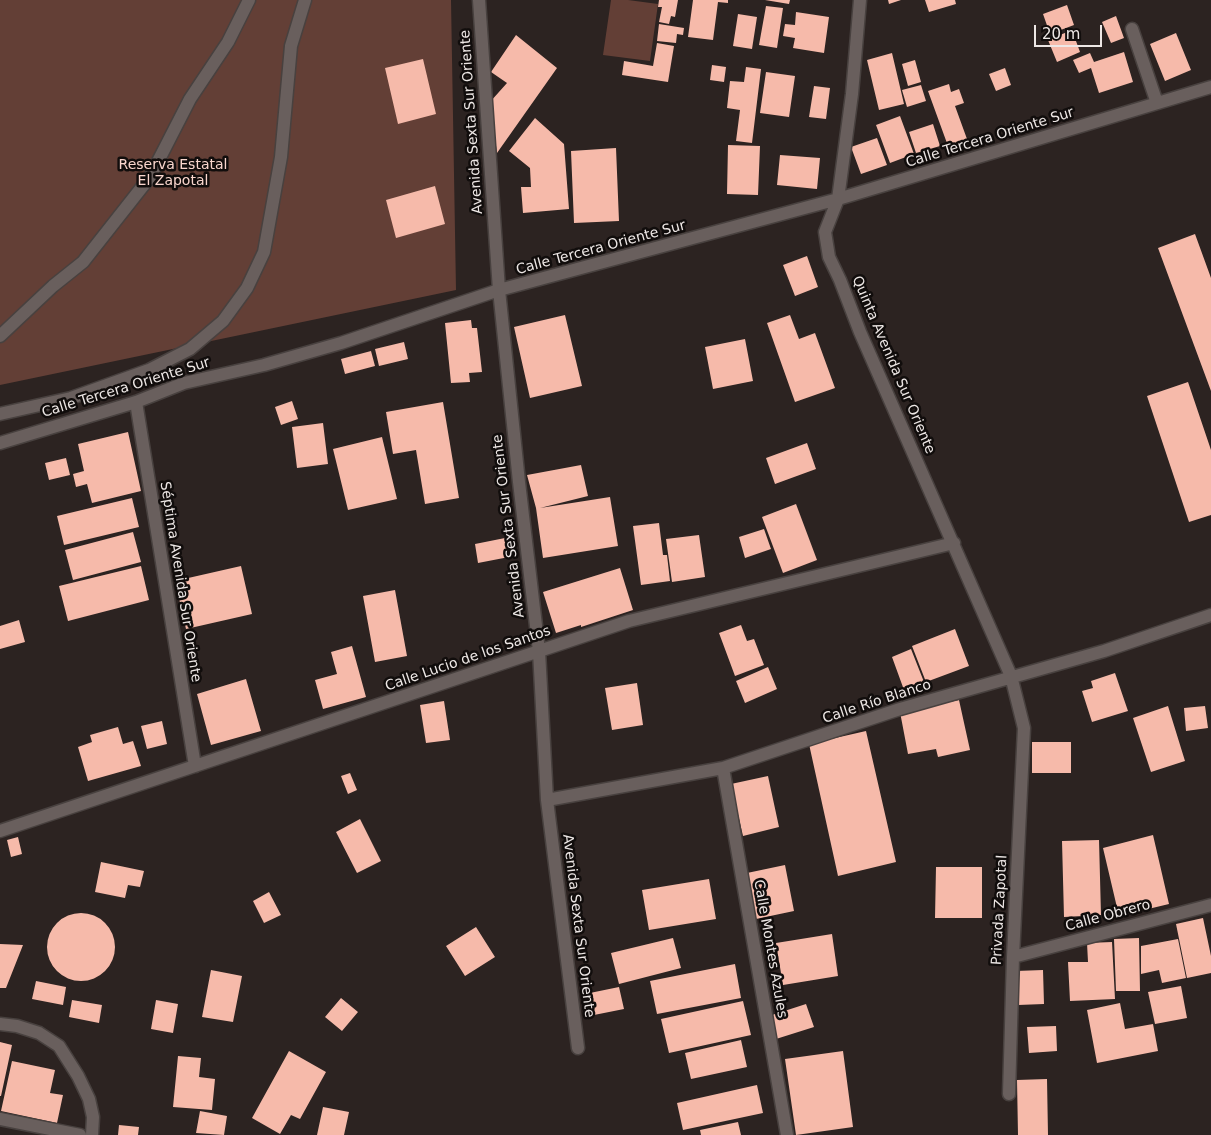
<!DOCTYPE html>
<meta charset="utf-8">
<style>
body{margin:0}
#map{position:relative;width:1211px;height:1135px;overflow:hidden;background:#2c2321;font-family:"DejaVu Sans",sans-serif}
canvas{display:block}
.scale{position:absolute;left:1034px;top:25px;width:68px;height:22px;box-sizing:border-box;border:2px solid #ede7e5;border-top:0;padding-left:6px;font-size:15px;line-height:18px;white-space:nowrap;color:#ede7e5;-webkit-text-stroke:4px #110d0c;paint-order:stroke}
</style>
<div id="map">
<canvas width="1211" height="1135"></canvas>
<div class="scale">20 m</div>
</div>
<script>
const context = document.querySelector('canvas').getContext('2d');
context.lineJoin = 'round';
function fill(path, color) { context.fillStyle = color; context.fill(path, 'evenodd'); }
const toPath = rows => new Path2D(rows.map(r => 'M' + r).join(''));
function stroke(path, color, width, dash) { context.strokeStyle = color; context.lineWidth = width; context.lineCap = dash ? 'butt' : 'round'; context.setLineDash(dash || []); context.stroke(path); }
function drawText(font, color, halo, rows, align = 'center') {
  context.font = font + ' "DejaVu Sans",sans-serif'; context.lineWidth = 5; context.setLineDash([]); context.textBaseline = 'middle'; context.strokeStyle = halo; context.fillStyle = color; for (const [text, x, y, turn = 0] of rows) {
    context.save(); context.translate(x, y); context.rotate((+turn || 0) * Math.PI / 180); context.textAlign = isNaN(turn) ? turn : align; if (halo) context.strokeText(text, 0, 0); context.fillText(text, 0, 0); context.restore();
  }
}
const green = toPath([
 [0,0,451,0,456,290,0,385],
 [611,0,628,0,658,4,650,61,603,55]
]);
const building = toPath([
 [659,0,678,0,675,17,671,16,669,24,659,22,662,7,658,7],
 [693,0,728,0,728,3,718,2,713,40,688,37],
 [765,0,790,0,789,4],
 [888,0,901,0,889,4],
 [925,0,955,0,956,4,929,12],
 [1067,5,1074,25,1050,34,1043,14],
 [766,6,783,8,777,48,759,45],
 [796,12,829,17,824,53,793,48,795,38,783,36,785,24,795,25],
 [738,14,757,17,752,49,733,46],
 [1116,16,1124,38,1111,43,1102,22],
 [659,24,684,28,683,35,677,34,676,43,657,41],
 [1072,30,1080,52,1057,62,1048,40],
 [1176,33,1191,70,1165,81,1150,44],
 [516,35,557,68,497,153,490,102,507,83,491,72],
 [657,43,674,46,668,82,622,75,624,61,653,66],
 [1124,52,1133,82,1099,93,1091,68,1079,73,1073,60,1090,53,1094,62],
 [892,53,904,104,879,110,867,60],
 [423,59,436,114,398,124,385,68],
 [915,60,921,82,908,86,902,64],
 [712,65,726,67,724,82,710,80],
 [746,67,761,69,752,143,736,141,740,110,727,108,730,81,744,82],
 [1005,68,1011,85,996,91,989,74],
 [766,72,795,76,789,117,760,113],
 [949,84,951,92,959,89,964,103,955,106,967,139,948,146,928,91],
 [921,85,926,101,907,107,902,90],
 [814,86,830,88,826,119,809,117],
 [900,116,914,154,890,163,876,125],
 [535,118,564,144,569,209,523,213,521,187,531,187,530,168,509,151],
 [933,124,940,146,916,153,909,132],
 [877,138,887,165,861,174,851,147],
 [728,145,760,146,758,195,727,194],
 [616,148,619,221,574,223,571,151],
 [780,155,820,158,817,189,777,185],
 [435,186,445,224,396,238,386,200],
 [1195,234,1211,278,1211,391,1158,248],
 [807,256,818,287,795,296,783,265],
 [565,315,582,386,530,398,514,327],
 [790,315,799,339,815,333,835,388,795,402,767,323],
 [471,320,472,328,477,328,482,372,469,373,470,382,451,383,445,323],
 [745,339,753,381,713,389,705,347],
 [404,342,408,359,379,366,375,349],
 [371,351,375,366,345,374,341,359],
 [1188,382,1211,450,1211,515,1189,522,1147,396],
 [292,401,298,419,281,425,275,407],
 [443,402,459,498,425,504,416,450,393,454,386,412],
 [323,423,328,464,297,468,292,427],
 [128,432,141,491,92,503,87,484,76,487,73,474,84,471,78,444],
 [382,437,397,499,348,510,333,449],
 [807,443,816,469,775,484,766,458],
 [66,458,70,475,49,480,45,463],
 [581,465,588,496,540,508,610,497,618,546,543,558,536,508,527,475],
 [132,498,139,527,64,545,57,516],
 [796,504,817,560,783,573,762,517],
 [659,523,663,555,667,555,670,581,641,585,633,526],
 [764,529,771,549,745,558,739,537],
 [133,532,141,562,73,580,65,550],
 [699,535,705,577,672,582,666,539],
 [505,538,509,557,478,563,475,544],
 [141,566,149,600,68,621,59,586],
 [241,566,252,614,186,629,175,581],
 [620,568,633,610,581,627,581,625,556,633,543,592],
 [395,590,407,656,375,662,363,596],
 [19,620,25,642,0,649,0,626],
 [741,625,747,641,754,639,764,665,735,676,719,633],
 [955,629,969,666,926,682,912,646],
 [352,646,366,697,323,709,315,680,337,674,331,652],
 [911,649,924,682,904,690,892,657],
 [768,667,777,689,745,703,736,681],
 [1115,673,1128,711,1092,722,1082,691,1093,688,1091,681],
 [246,679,261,731,211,745,197,694],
 [637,683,643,725,612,730,605,688],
 [959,700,970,750,938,757,936,749,908,754,900,712],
 [444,701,450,740,426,743,420,705],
 [1168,706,1185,761,1151,772,1133,718],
 [1205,706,1208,728,1186,731,1184,708],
 [162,721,167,744,147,749,141,726],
 [118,727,123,744,133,741,141,766,88,781,78,747,92,742,90,735],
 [866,731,896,862,838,876,809,744],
 [1032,742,1071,742,1071,773,1032,773],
 [350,773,357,790,348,794,341,776],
 [768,776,779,827,743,836,731,784],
 [360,819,381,861,357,873,336,832],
 [1153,835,1169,904,1119,916,1103,848],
 [18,837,22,854,11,857,7,840],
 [1099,840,1101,915,1064,917,1062,841],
 [101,862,144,871,140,887,128,885,125,898,95,892],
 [785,865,794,911,756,919,747,873],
 [936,867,982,867,982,918,935,918],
 [709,879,716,919,649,930,642,890],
 [269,892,281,915,264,923,253,901],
 '47 947a34 34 0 1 1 68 0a34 34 0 1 1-68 0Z',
 [1203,918,1211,956,1211,973,1187,978,1176,924],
 [476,927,495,957,465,976,446,946],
 [832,934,838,976,783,985,776,943],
 [673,938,681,968,619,984,611,953],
 [1139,938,1140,991,1116,991,1114,939],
 [1178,939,1186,978,1162,983,1159,970,1141,974,1141,946],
 [1112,942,1115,999,1070,1001,1068,962,1088,962,1087,943],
 [0,944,23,945,6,988,0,988],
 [735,964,741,998,657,1014,650,981],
 [211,970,242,976,233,1022,202,1017],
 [1043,970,1044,1004,1018,1005,1016,971],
 [36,981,66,987,63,1005,32,999],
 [1181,986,1187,1018,1155,1024,1148,992],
 [619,987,624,1009,589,1016,585,994],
 [341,998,358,1012,342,1031,325,1017],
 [72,1000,102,1005,99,1023,69,1017],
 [156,1000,178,1004,173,1033,151,1029],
 [743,1001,751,1035,669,1053,661,1019],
 [1120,1003,1125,1029,1153,1024,1158,1051,1097,1063,1087,1010],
 [806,1004,814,1027,776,1039,769,1016],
 [1056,1026,1057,1051,1029,1053,1027,1027],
 [741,1040,747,1067,691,1079,685,1053],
 [0,1042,12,1045,1,1096,0,1096],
 [289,1051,326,1072,300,1119,291,1115,280,1134,252,1118],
 [843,1051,853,1127,796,1135,785,1059],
 [178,1056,201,1058,199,1077,215,1079,212,1110,173,1107],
 [12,1061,55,1070,50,1093,63,1095,57,1123,1,1111],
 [1047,1079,1048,1135,1018,1135,1017,1080],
 [757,1085,763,1113,683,1130,677,1103],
 [323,1107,349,1112,344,1135,317,1135],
 [200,1111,227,1116,224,1135,196,1133],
 [738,1122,741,1135,701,1135,700,1130],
 [119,1125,139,1127,138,1135,118,1135]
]);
const minor = toPath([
 [479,0,499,290,519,482,539,651,547,800,578,1048],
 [860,0,852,94,838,199,825,232,829,257,840,280,860,332,1011,676,1024,728,1013,957,1009,1094],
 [1132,29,1157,103],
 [0,336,53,286,83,262,150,177,190,99,228,42,249,0],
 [136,402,195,766],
 [0,414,71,398,149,370,190,349,223,321,247,288,264,252,281,157,291,46,305,0],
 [0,443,136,402,184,383,264,365,341,343,499,290,838,199,1211,87],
 [723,768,787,1135],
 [547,800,723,768,900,709,1104,651,1211,615],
 [0,831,629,621,954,543],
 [1013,957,1211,905],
 [0,1024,17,1026,39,1033,59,1046,78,1076,89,1099,93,1117,92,1135],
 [0,1119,80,1135]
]);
const streetNames = [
 ["Avenida Sexta Sur Oriente",472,122,-94],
 ["Calle Tercera Oriente Sur",990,138,-17],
 ["Calle Tercera Oriente Sur",601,248,-15],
 ["Quinta Avenida Sur Oriente",893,365,67],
 ["Calle Tercera Oriente Sur",126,388,-17],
 ["Avenida Sexta Sur Oriente",509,526,-97],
 ["Séptima Avenida Sur Oriente",180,582,81],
 ["Calle Lucio de los Santos",468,659,-19],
 ["Calle Río Blanco",877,702,-18],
 ["Privada Zapotal",1000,910,-87],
 ["Calle Obrero",1108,916,-15],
 ["Avenida Sexta Sur Oriente",578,926,83],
 ["Calle Montes Azules",770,949,80]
];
const parkNames = [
 ["Reserva Estatal",173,165],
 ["El Zapotal",173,181]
];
fill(green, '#633f36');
fill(building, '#f6baaa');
stroke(minor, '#48413f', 15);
stroke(minor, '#695f5d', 12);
drawText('14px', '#ede7e5', '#110d0c', streetNames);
drawText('14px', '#f9d6cd', '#110d0c', parkNames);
</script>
